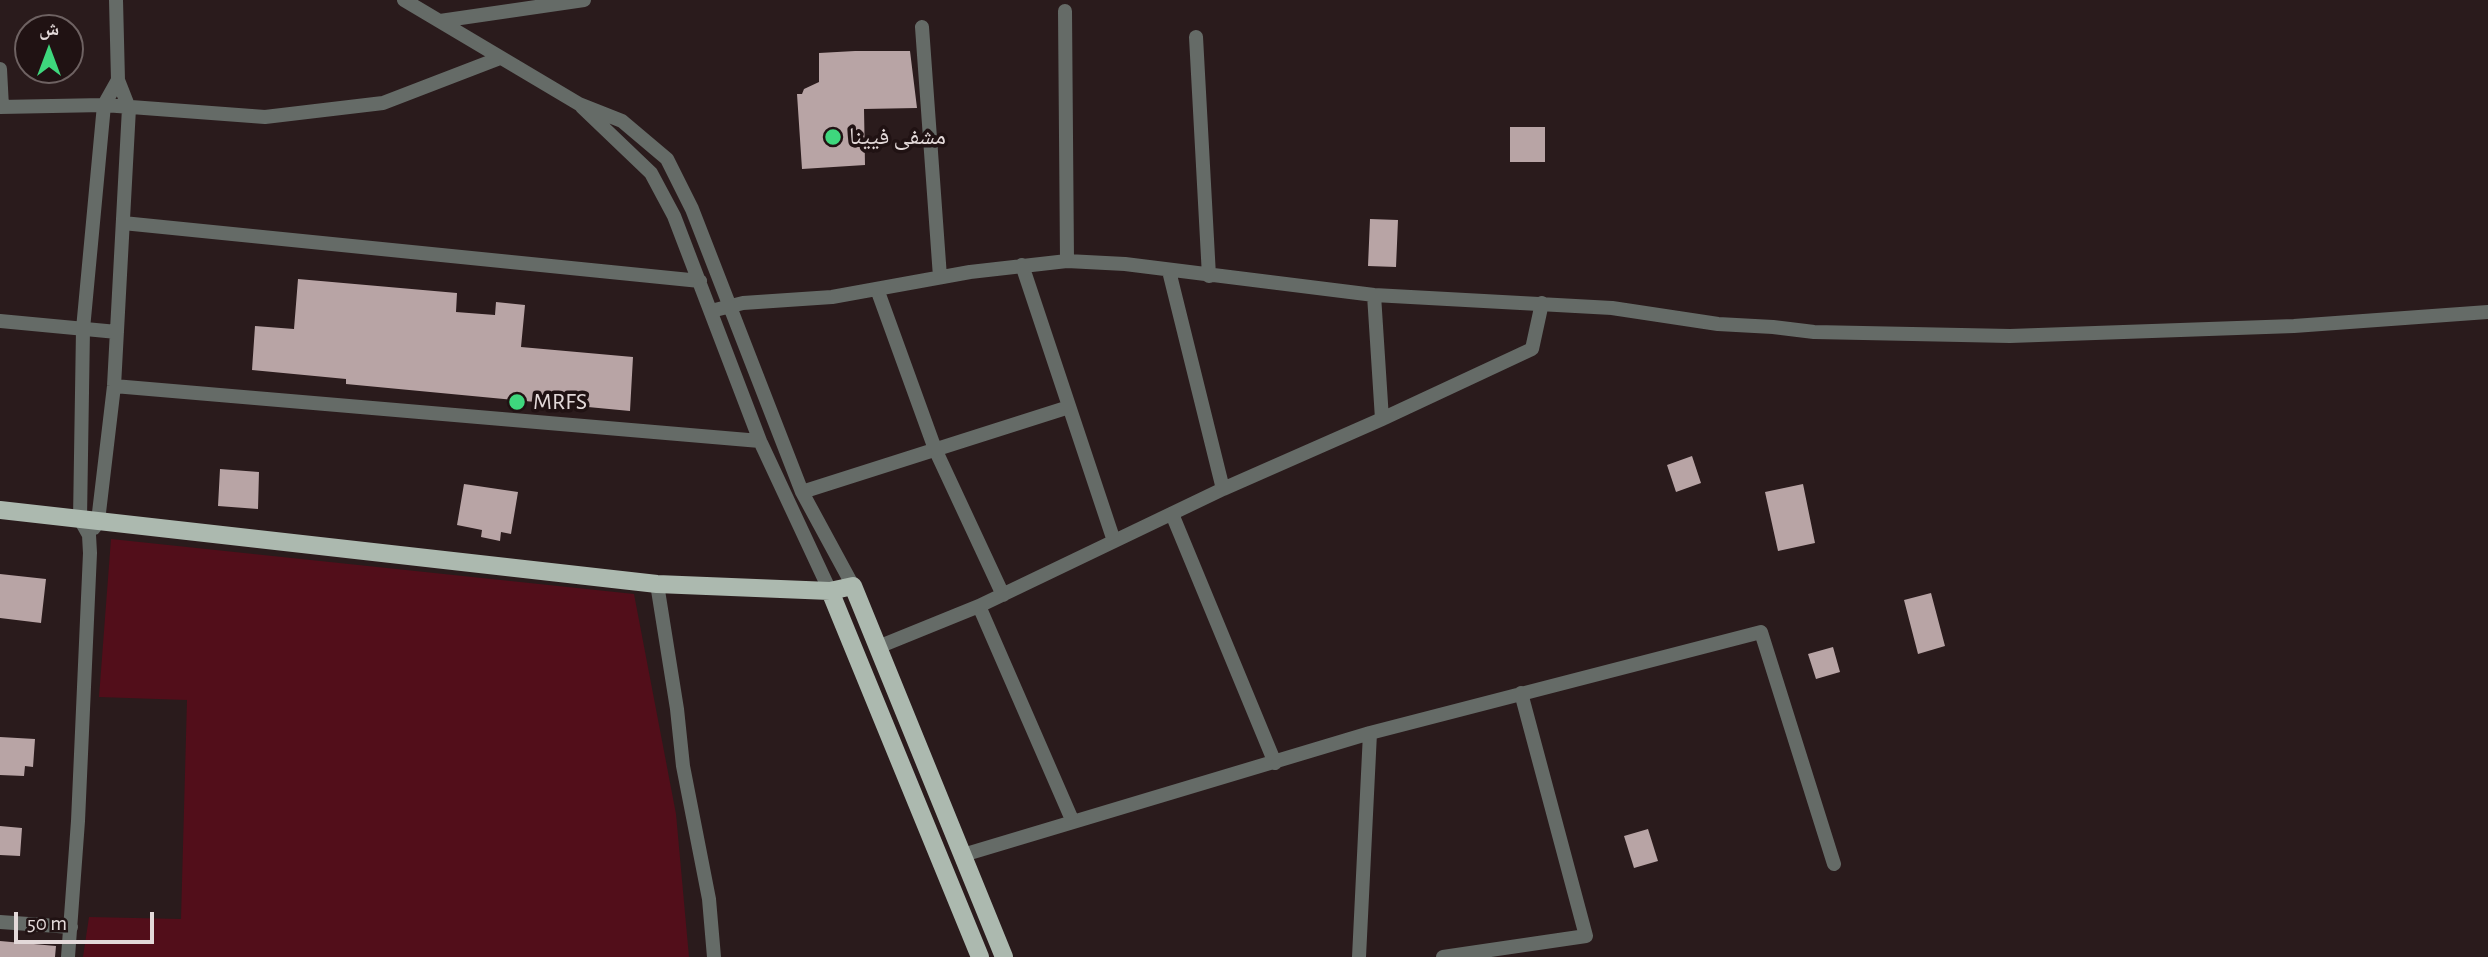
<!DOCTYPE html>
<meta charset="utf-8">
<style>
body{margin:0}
#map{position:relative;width:2488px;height:957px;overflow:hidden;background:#2a1b1c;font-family:"Alegreya Sans","Noto Naskh Arabic",sans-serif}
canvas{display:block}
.north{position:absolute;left:14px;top:14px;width:70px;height:70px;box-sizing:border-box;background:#201213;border:2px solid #6e6262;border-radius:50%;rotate:0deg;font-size:19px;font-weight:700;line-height:28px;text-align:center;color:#e3d9d9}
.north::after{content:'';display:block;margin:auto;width:24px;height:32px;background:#3ed77d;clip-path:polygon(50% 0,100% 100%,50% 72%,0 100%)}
.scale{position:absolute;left:14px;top:912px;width:140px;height:32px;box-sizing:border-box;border:4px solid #e3d9d9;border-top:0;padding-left:9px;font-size:21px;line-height:24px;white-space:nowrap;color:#e3d9d9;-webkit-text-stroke:5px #201213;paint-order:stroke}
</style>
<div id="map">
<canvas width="2488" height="957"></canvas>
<div class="north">ش</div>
<div class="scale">50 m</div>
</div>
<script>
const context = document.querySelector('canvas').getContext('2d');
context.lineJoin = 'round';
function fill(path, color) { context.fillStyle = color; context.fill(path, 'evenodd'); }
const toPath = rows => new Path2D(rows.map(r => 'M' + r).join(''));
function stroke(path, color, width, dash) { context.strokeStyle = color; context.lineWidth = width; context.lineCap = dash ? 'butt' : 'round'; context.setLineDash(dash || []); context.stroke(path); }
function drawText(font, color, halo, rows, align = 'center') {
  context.font = font + ' "Alegreya Sans","Noto Naskh Arabic",sans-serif'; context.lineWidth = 7; context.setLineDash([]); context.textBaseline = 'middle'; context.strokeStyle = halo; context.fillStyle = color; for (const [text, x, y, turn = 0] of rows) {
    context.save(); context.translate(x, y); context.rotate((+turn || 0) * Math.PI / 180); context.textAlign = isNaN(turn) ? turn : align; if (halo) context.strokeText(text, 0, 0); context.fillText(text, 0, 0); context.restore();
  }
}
const green = toPath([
 [111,539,634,594,676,814,689,957,83,957,89,917,181,919,187,700,99,697]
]);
const building = toPath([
 [855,51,910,51,917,108,864,109,865,165,802,169,797,94,802,94,804,89,819,82,819,53],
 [1510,127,1545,127,1545,162,1510,162],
 [1370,219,1398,220,1396,267,1368,266],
 [298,279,457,293,456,312,495,315,496,302,525,305,521,347,633,357,630,411,346,384,346,379,252,370,255,326,294,329],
 [1692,456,1701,483,1676,492,1667,465],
 [220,469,259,472,258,509,218,506],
 [464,484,518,492,511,534,501,532,500,541,481,537,482,530,457,525],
 [1803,484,1815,543,1778,551,1765,492],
 [0,574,46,579,41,623,0,618],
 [1931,593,1945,646,1918,654,1904,600],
 [1833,647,1840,672,1816,679,1808,654],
 [0,737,35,739,33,767,25,766,24,776,0,775],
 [0,826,22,828,20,856,0,855],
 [1648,829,1658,861,1634,868,1624,836],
 [0,941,56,946,55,957,0,957]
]);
const minor = toPath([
 [404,0,579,104,622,121,667,159,692,209,802,492,853,586],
 [1065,11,1067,261],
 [440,21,584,0],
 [922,27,940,277],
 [1196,37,1209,276],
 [0,69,2,107],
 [0,107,104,105,265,117,383,103,500,58],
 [582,107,651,173,674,216,760,441,830,591],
 [123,223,700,281],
 [1022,265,1114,541],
 [1169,271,1223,489],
 [877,289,935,449,1003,595],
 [1374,295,1382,419],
 [711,311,743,303,832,297,970,272,1067,261,1125,264,1374,295,1612,308,1718,324,1773,327,1814,332,2010,336,2294,326,2488,312],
 [0,321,117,332],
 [114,386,760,441],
 [802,492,1069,407],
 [1172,514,1275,763],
 [94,528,98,521,114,386,129,108,118,80,116,0],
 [657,584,677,709,683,766,709,899,714,957],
 [979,606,1073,822],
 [878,647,979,606,1223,489,1382,419,1532,349,1542,303],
 [963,855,1370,733,1761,632,1834,864],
 [0,922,71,927],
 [68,957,78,821,90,553,89,535,80,519,83,329,104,105,118,80],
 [1359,957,1370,733],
 [1443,957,1586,936,1521,693]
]);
const primary = toPath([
 [0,510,657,584,830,591,853,586,1004,957],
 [830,591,980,957]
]);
const markers = [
 [833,137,9,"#3ed77d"],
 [517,402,9,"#3ed77d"]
];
const poiNames = [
 ["مشفى فيينا",849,137],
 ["MRFS",533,402]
];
fill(green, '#520e1a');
fill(building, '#b8a4a5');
stroke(minor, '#656b67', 14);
stroke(primary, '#acb9af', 18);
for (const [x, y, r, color] of markers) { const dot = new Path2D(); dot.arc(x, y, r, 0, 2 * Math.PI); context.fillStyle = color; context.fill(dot); stroke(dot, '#201213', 2.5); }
drawText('24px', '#e3d9d9', '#201213', poiNames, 'left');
</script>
